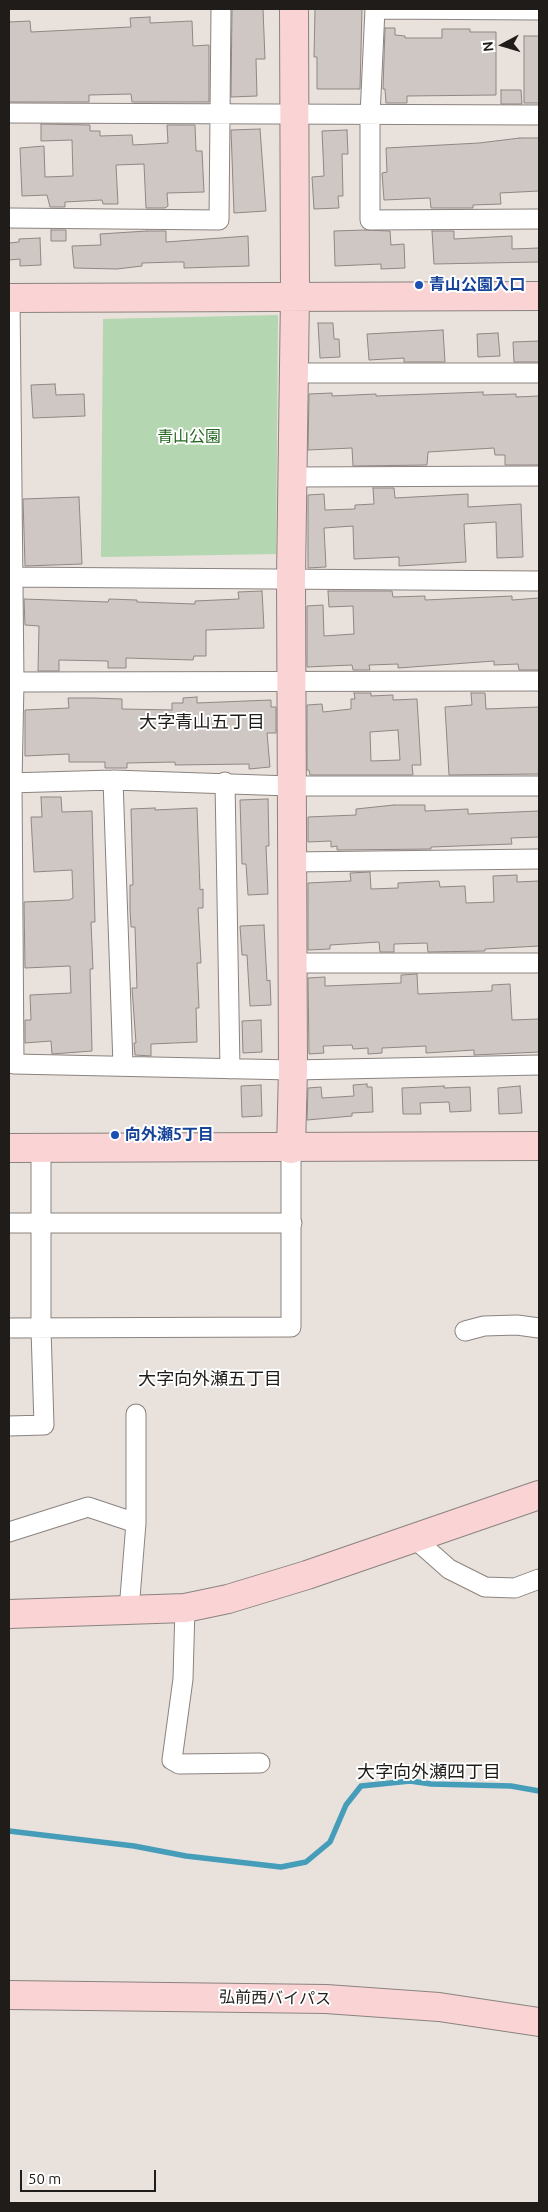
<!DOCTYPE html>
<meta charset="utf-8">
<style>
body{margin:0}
#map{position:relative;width:548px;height:2212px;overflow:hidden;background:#e9e1dc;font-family:Ubuntu,sans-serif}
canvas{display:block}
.frame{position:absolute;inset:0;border:10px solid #1f1c1a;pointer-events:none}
.north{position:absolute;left:478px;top:20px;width:50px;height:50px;-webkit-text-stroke:4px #fff;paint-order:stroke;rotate:264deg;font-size:14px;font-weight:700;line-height:20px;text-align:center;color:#1f1c1a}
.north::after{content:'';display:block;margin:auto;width:18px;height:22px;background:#1f1c1a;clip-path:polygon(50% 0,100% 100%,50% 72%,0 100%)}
.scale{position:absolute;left:20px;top:2170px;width:136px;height:22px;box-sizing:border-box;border:2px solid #1f1c1a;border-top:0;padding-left:6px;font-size:15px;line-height:18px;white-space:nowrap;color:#1f1c1a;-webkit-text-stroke:4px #fff;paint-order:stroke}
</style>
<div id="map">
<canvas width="548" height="2212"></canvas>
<div class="frame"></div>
<div class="north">N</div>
<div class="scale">50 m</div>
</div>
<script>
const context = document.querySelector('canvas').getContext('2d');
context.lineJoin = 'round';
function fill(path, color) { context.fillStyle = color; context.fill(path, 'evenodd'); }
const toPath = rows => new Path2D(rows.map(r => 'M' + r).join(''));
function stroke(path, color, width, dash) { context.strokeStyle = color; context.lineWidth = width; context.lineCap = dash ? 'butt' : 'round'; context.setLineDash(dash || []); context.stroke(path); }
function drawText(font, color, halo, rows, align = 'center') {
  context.font = font + ' Ubuntu,"Noto Sans JP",sans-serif'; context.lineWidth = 4; context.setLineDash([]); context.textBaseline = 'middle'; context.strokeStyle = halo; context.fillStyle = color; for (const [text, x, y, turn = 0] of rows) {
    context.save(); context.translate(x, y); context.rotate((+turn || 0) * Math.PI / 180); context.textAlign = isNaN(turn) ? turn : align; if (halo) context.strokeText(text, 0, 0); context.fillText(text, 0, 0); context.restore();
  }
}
const green = toPath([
 [278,315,276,554,101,557,103,319]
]);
const stream = toPath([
 [9,1831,134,1846,186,1856,281,1867,306,1862,330,1842,346,1805,361,1786,410,1781,431,1784,511,1786,539,1791]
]);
const building = toPath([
 [232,9,263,9,265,59,256,59,257,96,231,97,232,9],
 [315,9,362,9,360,89,317,89,317,57,314,57,315,9],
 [150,17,150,23,192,21,193,46,209,45,209,102,132,102,131,94,89,95,89,102,9,102,9,22,30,21,31,32,131,27,130,18,150,17],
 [385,28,395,28,395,35,405,36,405,38,442,38,442,29,470,29,470,32,496,32,496,95,407,96,407,103,386,103,385,89,383,89,385,28],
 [524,36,539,36,539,103,524,103,524,36],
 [501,90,521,90,522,104,501,104,501,90],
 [41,124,90,125,90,131,100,131,100,136,132,135,133,145,168,143,167,125,195,125,196,151,202,151,204,192,167,193,168,206,165,208,146,208,144,164,116,165,118,204,103,204,102,200,65,202,65,207,50,207,47,195,22,196,20,148,44,146,45,177,73,176,72,140,41,141,41,124],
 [260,129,266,211,234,213,231,130,260,129],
 [347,130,348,154,342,154,343,196,338,196,339,208,314,209,312,177,324,176,322,131,347,130],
 [520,138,539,138,539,191,500,193,501,204,473,205,473,208,431,208,430,198,384,200,382,173,387,172,386,148,479,143,520,138],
 [51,230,66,230,66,241,51,241,51,230],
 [365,230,390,231,391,245,404,244,405,268,381,269,381,264,335,266,334,231,365,230],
 [147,231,166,231,166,242,248,236,249,266,184,268,184,262,176,262,142,263,142,266,117,269,74,268,72,246,101,245,100,234,147,231],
 [432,231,454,231,454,239,512,236,512,249,539,248,539,262,434,264,432,231],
 [40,238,41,265,20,266,20,259,9,260,9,243,19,242,19,239,40,238],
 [318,323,333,323,334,339,339,339,340,357,320,358,318,323],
 [443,330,445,362,404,362,404,358,369,360,367,334,443,330],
 [498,333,500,356,478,357,477,334,498,333],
 [539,341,539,362,514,362,513,342,539,341],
 [55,384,56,395,84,394,85,416,33,418,31,385,55,384],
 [483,392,483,395,516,394,516,397,539,396,539,465,505,465,505,455,495,455,494,448,428,452,427,465,353,466,352,448,308,450,309,394,332,393,332,396,376,394,376,396,483,392],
 [373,488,394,488,395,498,468,494,468,507,521,504,523,557,497,558,496,522,464,524,466,562,399,566,399,557,354,559,353,526,324,528,326,567,308,568,308,495,324,494,325,510,355,509,355,505,374,504,373,488],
 [79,497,82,564,25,566,23,499,79,497],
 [262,591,264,628,206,630,206,656,194,656,193,660,126,658,126,668,108,668,108,661,59,660,59,671,38,671,39,626,25,625,24,599,108,602,109,599,137,600,137,602,195,604,195,601,239,599,238,592,262,591],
 [328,591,392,591,393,597,425,596,425,600,512,596,512,600,539,598,539,670,519,670,518,664,494,665,494,661,398,668,398,664,369,665,370,670,353,670,352,665,307,667,307,606,323,605,324,636,354,634,353,606,329,607,328,591],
 [354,693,371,693,371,696,393,695,393,700,417,699,421,765,412,765,413,775,310,775,309,770,307,770,307,705,322,704,323,712,351,709,351,699,355,699,354,693],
 [398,730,400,760,371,761,370,732,398,730],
 [471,693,485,693,486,709,539,707,539,774,449,775,445,707,472,705,471,693],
 [197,697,197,703,271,700,271,707,276,707,276,733,267,733,270,767,249,769,249,764,175,765,175,762,127,763,127,768,105,768,105,762,69,762,69,754,25,756,25,710,69,708,68,698,92,698,122,699,122,709,172,710,172,703,183,703,183,698,197,697],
 [41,797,61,797,62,812,92,811,95,922,91,922,93,969,90,969,92,1051,52,1054,51,1041,25,1043,25,1020,31,1020,30,995,71,993,70,966,25,968,24,902,69,900,73,898,72,870,34,872,31,817,42,817,41,797],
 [268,799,269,846,266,846,268,894,248,895,246,864,242,864,240,800,268,799],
 [394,805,425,805,425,811,468,809,468,814,539,811,539,837,511,838,512,844,431,847,431,849,337,850,337,846,331,847,331,841,308,842,308,817,356,815,356,809,394,805],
 [155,808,155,810,197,808,200,890,203,889,203,908,198,908,201,963,197,963,199,1008,196,1008,197,1042,151,1044,151,1056,135,1055,134,1043,136,1043,132,988,137,988,135,927,131,927,130,909,130,885,133,885,131,809,155,808],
 [370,872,371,889,398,888,398,883,439,881,440,887,465,886,466,903,494,902,493,876,517,875,517,882,539,881,539,946,485,949,485,951,428,952,427,943,394,944,394,952,380,952,379,942,330,945,330,949,308,950,308,883,351,881,350,873,370,872],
 [264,925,267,981,270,980,271,1005,250,1006,247,955,242,955,240,926,264,925],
 [417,974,418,994,492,991,492,985,510,984,512,1020,539,1019,539,1052,474,1055,474,1050,426,1053,426,1046,382,1048,382,1053,368,1054,368,1048,353,1049,352,1045,323,1046,324,1053,309,1054,308,978,325,977,325,986,401,983,401,975,417,974],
 [261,1020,262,1052,243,1053,242,1021,261,1020],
 [367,1084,367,1087,372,1087,373,1112,352,1113,352,1116,307,1120,308,1088,321,1087,322,1098,354,1096,353,1085,367,1084],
 [261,1085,262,1116,242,1117,241,1086,261,1085],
 [444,1086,444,1088,470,1087,471,1111,450,1112,449,1102,420,1103,421,1114,403,1114,402,1088,444,1086],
 [520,1086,522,1113,499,1114,498,1088,520,1086]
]);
const street = toPath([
 [375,9,370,116,370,220,539,219],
 [375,9,539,10],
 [9,113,539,115],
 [9,218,219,220,221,9],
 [10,298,14,682,12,783,14,1064,293,1070,539,1065],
 [294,373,539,373],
 [292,477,539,476],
 [9,577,539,581],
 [9,682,539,681],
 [113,780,123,1065],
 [225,782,230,1069],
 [9,783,113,780,290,786,539,786],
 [291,862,539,859],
 [292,963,539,963],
 [9,1223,292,1223],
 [9,1328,291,1327,291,1149],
 [465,1331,484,1326,517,1325,539,1328],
 [9,1426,44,1425,41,1329,41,1148],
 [9,1532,88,1507,136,1523],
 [414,1538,449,1569,485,1587,515,1588,539,1579],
 [185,1608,183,1679,172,1760,179,1764,260,1763],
 [129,1610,136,1523,136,1414]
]);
const secondary = toPath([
 [9,298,539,296],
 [9,1148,539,1146],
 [291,1149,293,1070,291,578,295,295,294,9],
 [9,1614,185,1608,228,1599,307,1575,539,1495],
 [9,1995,326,1999,439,2007,539,2022]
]);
const markers = [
 [419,285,5,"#1a4fb4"],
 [115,1135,5,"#1a4fb4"]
];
const transitNames = [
 ["青山公園入口",429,285],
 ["向外瀬5丁目",125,1135]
];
const parkNames = [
 ["青山公園",189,437]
];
const streetNames = [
 ["弘前西バイパス",275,1998,1]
];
const neighbourhoodNames = [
 ["大字青山五丁目",202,722],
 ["大字向外瀬五丁目",210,1379],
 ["大字向外瀬四丁目",429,1772]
];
fill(green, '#b4d6b0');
stroke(stream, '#459dba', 5.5);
fill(building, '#cfc7c3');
stroke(building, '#8f8783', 1);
stroke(street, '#8a837f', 21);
stroke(secondary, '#8a837f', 30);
stroke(street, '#fff', 19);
stroke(secondary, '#fad3d5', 28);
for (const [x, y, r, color] of markers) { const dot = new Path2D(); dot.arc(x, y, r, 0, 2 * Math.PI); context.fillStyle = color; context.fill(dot); stroke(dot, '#fff', 2); }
drawText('bold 16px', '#164399', '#fff', transitNames, 'left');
drawText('16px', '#256720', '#fff', parkNames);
drawText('16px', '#1f1c1a', '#fff', streetNames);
drawText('18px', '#1f1c1a', '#fff', neighbourhoodNames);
</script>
